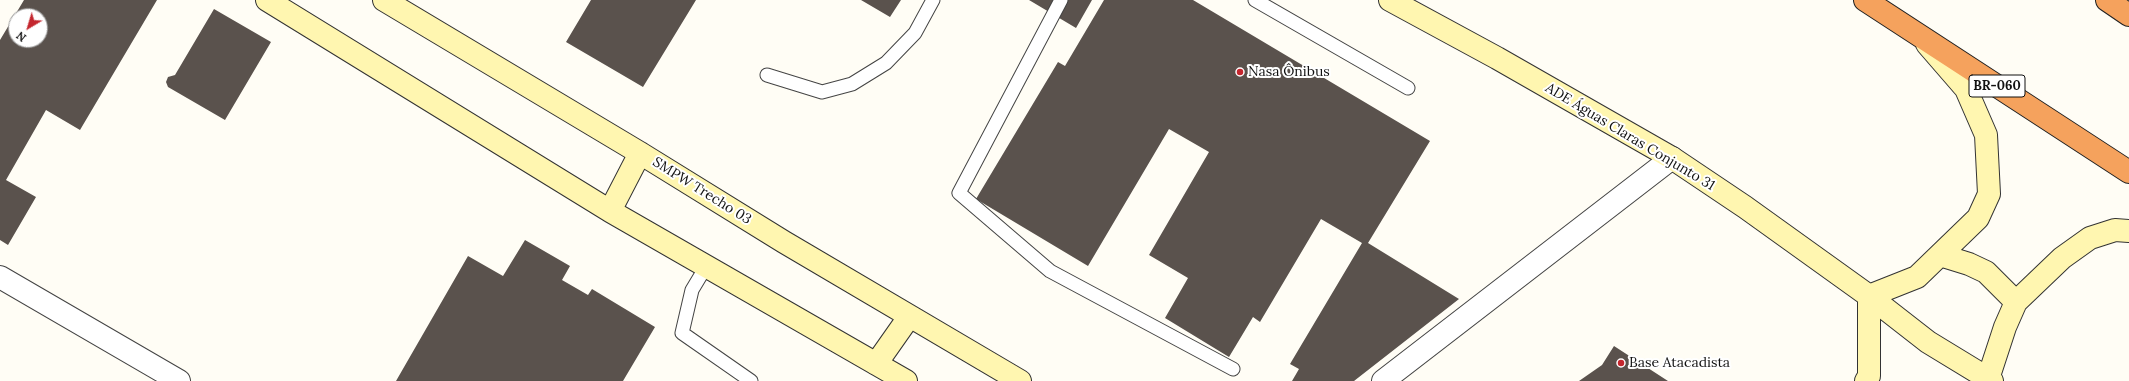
<!DOCTYPE html>
<meta charset="utf-8">
<style>
body{margin:0}
#map{position:relative;width:2129px;height:381px;overflow:hidden;background:#fffdf5;font-family:Lora,serif}
canvas{display:block}
.north{position:absolute;left:8px;top:8px;width:40px;height:40px;box-sizing:border-box;background:#fff;border:1px solid #a0a0a0;border-radius:50%;rotate:218deg;font-size:11px;font-weight:700;line-height:16px;text-align:center;color:#111}
.north::after{content:'';display:block;margin:auto;width:14px;height:18px;background:#c4262e;clip-path:polygon(50% 0,100% 100%,50% 72%,0 100%)}
</style>
<div id="map">
<canvas width="2129" height="381"></canvas>
<div class="north">N</div>
</div>
<script>
const context = document.querySelector('canvas').getContext('2d');
context.lineJoin = 'round';
function fill(path, color) { context.fillStyle = color; context.fill(path, 'evenodd'); }
const toPath = rows => new Path2D(rows.map(r => 'M' + r).join(''));
function stroke(path, color, width, dash) { context.strokeStyle = color; context.lineWidth = width; context.lineCap = dash ? 'butt' : 'round'; context.setLineDash(dash || []); context.stroke(path); }
function drawText(font, color, halo, rows, align = 'center') {
  context.font = font + ' Lora,serif'; context.lineWidth = 4; context.setLineDash([]); context.textBaseline = 'middle'; context.strokeStyle = halo; context.fillStyle = color; for (const [text, x, y, turn = 0] of rows) {
    context.save(); context.translate(x, y); context.rotate((+turn || 0) * Math.PI / 180); context.textAlign = isNaN(turn) ? turn : align; if (halo) context.strokeText(text, 0, 0); context.fillText(text, 0, 0); context.restore();
  }
}
const building = toPath([
 [24,0,157,0,80,130,46,110,6,180,36,197,8,245,0,240,0,40],
 [16,16,40,16,40,40,16,40],
 [591,0,696,0,643,87,566,42],
 [861,0,901,0,890,17],
 [1029,0,1092,0,1076,28],
 [1104,0,1193,0,1430,141,1368,243,1459,299,1354,381,1292,381,1299,369,1290,364,1362,243,1321,219,1260,322,1253,317,1229,357,1165,318,1188,278,1149,255,1209,152,1169,129,1088,266,976,199,1058,62,1065,66],
 [214,9,271,42,225,120,168,87,166,82,168,77,175,75],
 [525,240,570,266,562,280,588,295,592,289,655,327,623,381,396,381,468,256,503,276],
 [1614,346,1668,381,1579,381,1602,365]
]);
const lane = toPath([
 [1061,0,959,193,1050,271,1233,369],
 [1255,0,1408,88],
 [767,75,822,92,852,84,886,63,915,33,933,0],
 [707,265,692,290,682,333,751,381]
]);
const street = toPath([
 [0,277,179,381],
 [1383,381,1672,158]
]);
const secondary = toPath([
 [267,0,610,211,906,381],
 [384,0,640,153,784,242,1020,381],
 [1390,0,1497,58,1672,158,1745,207,1869,296,1928,342,1992,381],
 [610,211,640,153],
 [1940,255,1969,264,1986,272,2016,302],
 [1869,296,1917,277,1978,218,1989,194,1986,135,1966,89,1927,44],
 [876,364,909,317],
 [1988,379,2005,327,2016,302,2062,258,2090,238,2115,230,2129,231],
 [1866,381,1869,376,1869,296]
]);
const highway = toPath([
 [1865,0,2129,172],
 [2107,0,2129,15]
]);
const markers = [
 [1240,72,4,"#c4262e"],
 [1621,363,4,"#c4262e"]
];
const shields = [
 [1997,86,56]
];
const shieldNames = [
 ["BR-060",1997,86]
];
const poiNames = [
 ["Nasa Ônibus",1248,72],
 ["Base Atacadista",1629,363]
];
const streetNames = [
 ["ADE Águas Claras Conjunto 31",1630,137,31],
 ["SMPW Trecho 03",702,191,32]
];
fill(building, '#5a524d');
stroke(lane, '#444', 15);
stroke(street, '#444', 24);
stroke(secondary, '#333', 24);
stroke(highway, '#222', 24);
stroke(lane, '#fff', 13);
stroke(street, '#fff', 22);
stroke(secondary, '#fff6b0', 22);
stroke(highway, '#f5a25d', 22);
for (const [x, y, r, color] of markers) { const dot = new Path2D(); dot.arc(x, y, r, 0, 2 * Math.PI); context.fillStyle = color; context.fill(dot); stroke(dot, '#fff', 1.5); }
for (const [x, y, w] of shields) { const box = new Path2D(); box.roundRect(x - w / 2, y - 11, w, 22, 3); context.fillStyle = '#fff'; context.fill(box); stroke(box, '#111', 1); }
drawText('bold 13px', '#111', null, shieldNames);
drawText('14px', '#111', '#fff', poiNames, 'left');
drawText('14px', '#111', '#fff', streetNames);
</script>
